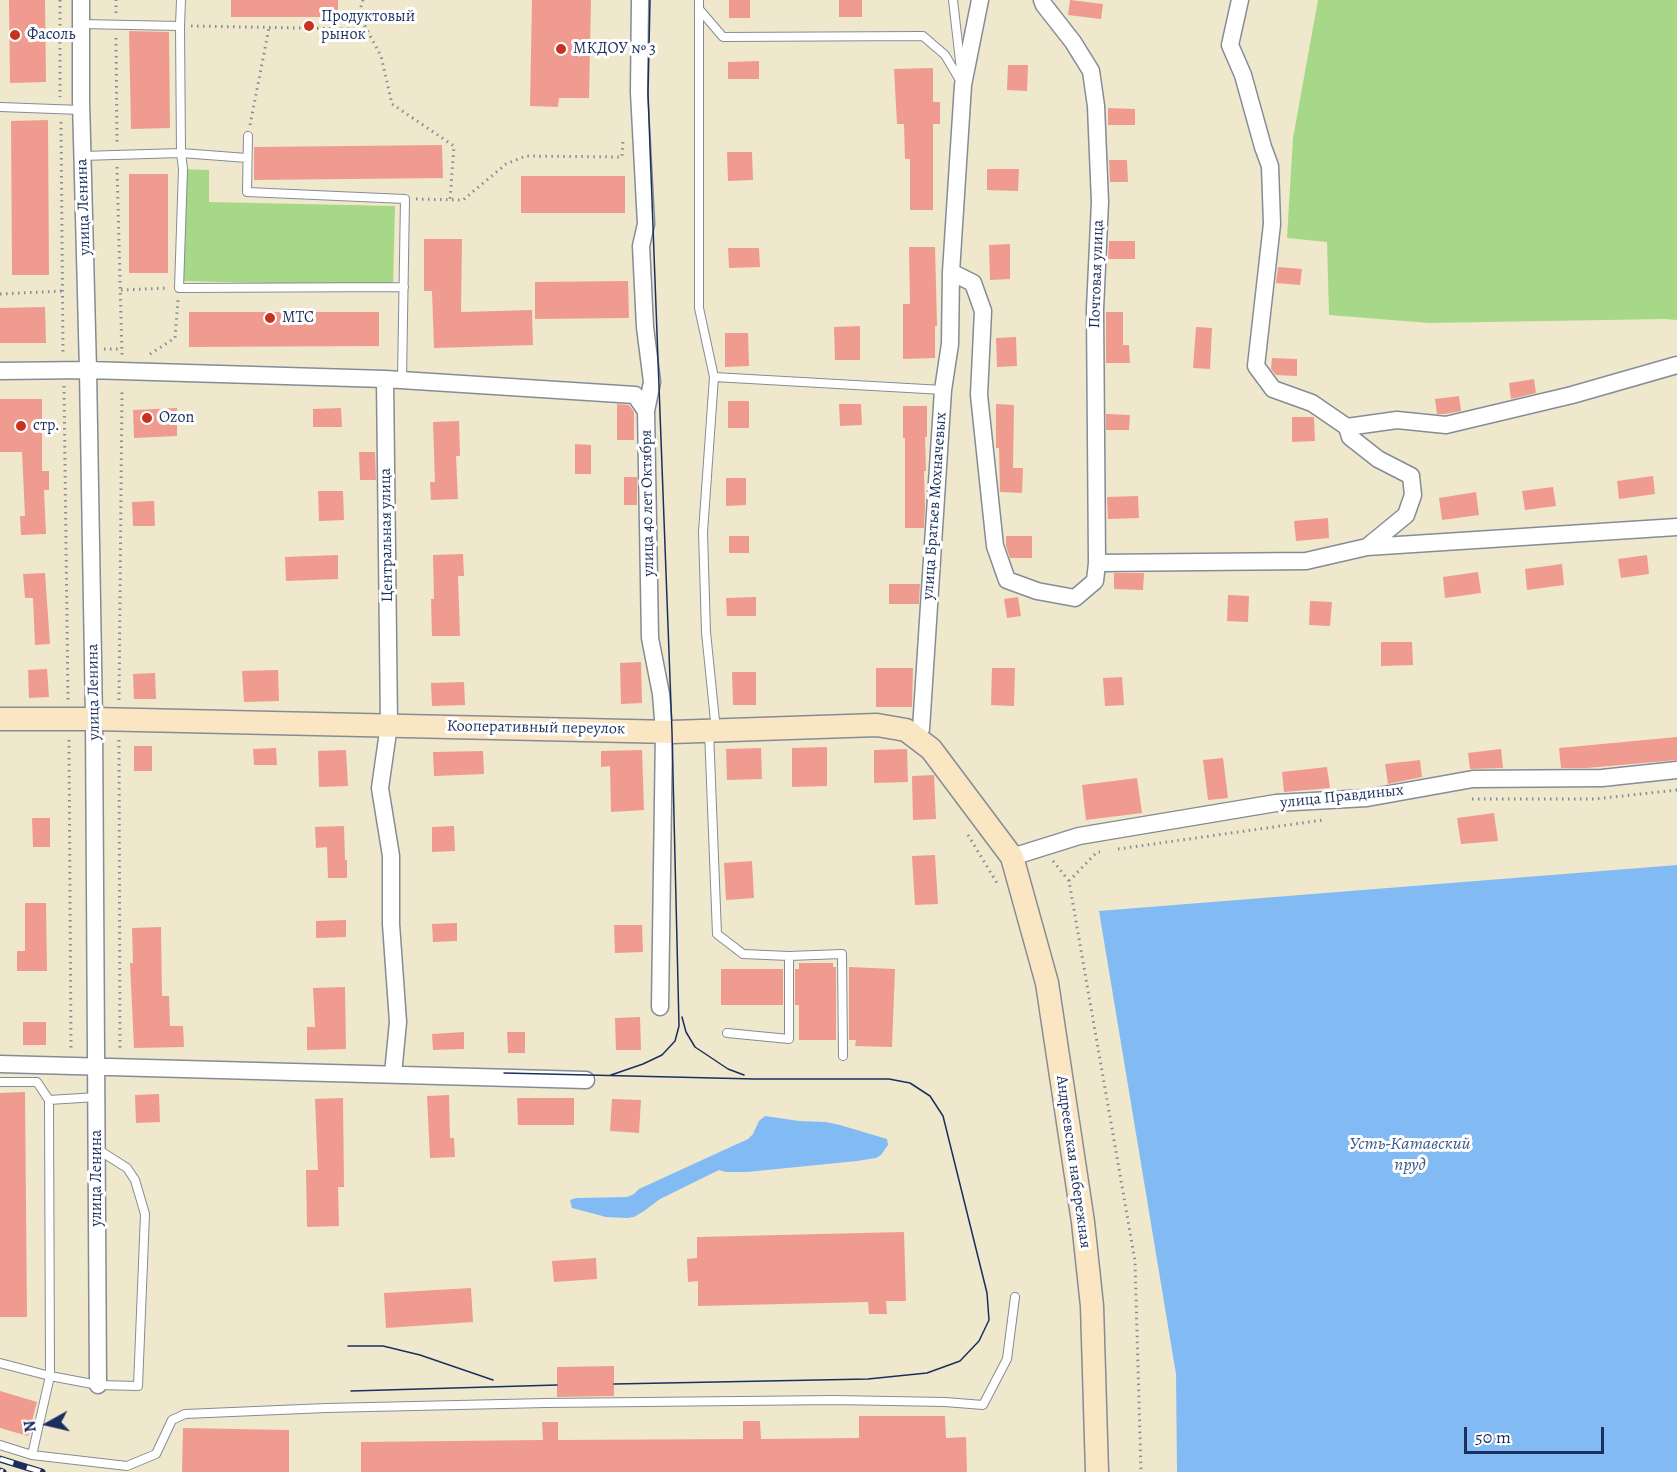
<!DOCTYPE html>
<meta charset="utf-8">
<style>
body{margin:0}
#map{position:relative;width:1677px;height:1472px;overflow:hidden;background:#efe8cd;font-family:Alegreya,serif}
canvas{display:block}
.north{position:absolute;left:18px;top:1394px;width:60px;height:60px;-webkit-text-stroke:4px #fff;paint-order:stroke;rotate:262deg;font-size:16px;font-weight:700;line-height:24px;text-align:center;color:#1b2f5e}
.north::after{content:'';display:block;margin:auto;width:21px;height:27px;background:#1b2f5e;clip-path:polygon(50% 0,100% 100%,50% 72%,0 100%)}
.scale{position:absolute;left:1464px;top:1427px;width:140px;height:27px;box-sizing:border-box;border:3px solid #1b2f5e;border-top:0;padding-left:8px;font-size:18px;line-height:21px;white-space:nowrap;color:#1b2f5e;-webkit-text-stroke:4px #fff;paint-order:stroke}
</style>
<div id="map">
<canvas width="1677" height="1472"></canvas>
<div class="north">N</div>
<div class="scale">50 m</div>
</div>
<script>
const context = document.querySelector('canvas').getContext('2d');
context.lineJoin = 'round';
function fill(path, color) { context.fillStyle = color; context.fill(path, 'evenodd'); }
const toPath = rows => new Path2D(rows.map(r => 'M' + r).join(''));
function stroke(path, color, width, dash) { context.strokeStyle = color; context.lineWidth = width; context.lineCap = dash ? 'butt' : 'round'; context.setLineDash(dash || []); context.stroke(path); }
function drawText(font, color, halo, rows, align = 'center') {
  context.font = font + ' Alegreya,serif'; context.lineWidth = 6; context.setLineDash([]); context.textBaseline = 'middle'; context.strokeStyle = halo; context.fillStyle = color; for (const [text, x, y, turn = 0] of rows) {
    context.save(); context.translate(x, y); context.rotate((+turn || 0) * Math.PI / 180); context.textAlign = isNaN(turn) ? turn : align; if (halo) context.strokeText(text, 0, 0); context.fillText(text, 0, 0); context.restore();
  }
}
const green = toPath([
 [1318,0,1677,0,1677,320,1664,319,1429,323,1329,315,1327,242,1287,238,1293,138],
 [183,169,209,170,209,202,395,206,393,286,180,281]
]);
const water = toPath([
 [1677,865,1677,1472,1177,1472,1176,1374,1099,911],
 [765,1116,799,1121,826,1122,840,1125,887,1139,888,1145,881,1155,876,1158,857,1161,747,1172,726,1172,719,1170,660,1199,644,1211,634,1217,627,1218,606,1217,572,1208,570,1200,576,1198,627,1197,634,1194,639,1189,748,1139,753,1134,759,1121]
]);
const building = toPath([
 [9,0,45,0,46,82,10,83],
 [231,0,338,0,338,17,231,17],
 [532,0,591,0,589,98,559,98,558,107,530,106],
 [729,0,750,0,750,18,729,18],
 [839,0,862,0,862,17,839,17],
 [1070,0,1103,4,1101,19,1068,15],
 [129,31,169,32,170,128,131,129],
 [759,61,759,79,728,79,728,62],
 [1008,65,1028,65,1027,91,1007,90],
 [933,68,933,102,940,102,940,124,933,124,933,210,910,210,910,159,905,159,904,124,897,124,894,69],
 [1108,108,1135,109,1135,125,1108,125],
 [48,120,49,275,12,275,11,121],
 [442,145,443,178,254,180,254,147],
 [727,152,752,152,753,180,728,181],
 [1109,160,1127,160,1128,182,1110,182],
 [987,169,1019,169,1018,191,987,190],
 [129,174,168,174,168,273,129,273],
 [521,176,625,176,625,213,521,213],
 [424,239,462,239,461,312,532,310,533,345,434,348,432,291,424,291],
 [1109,241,1135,241,1135,259,1108,259],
 [1010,244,1010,279,990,280,989,245],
 [909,247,935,247,937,326,935,326,935,358,903,359,903,304,910,304],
 [728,248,759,248,760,267,729,268],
 [1278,267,1302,269,1300,285,1276,283],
 [628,281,629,318,535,319,535,282],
 [45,307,46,343,0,343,0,308],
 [189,312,379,312,379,346,189,347],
 [1106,312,1123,312,1123,345,1129,345,1130,363,1106,363],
 [860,326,860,360,835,360,834,327],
 [1196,327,1212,328,1210,369,1193,368],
 [725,333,748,333,749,366,725,367],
 [1016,337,1017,366,997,367,996,338],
 [1272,358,1297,359,1297,376,1276,375,1271,369],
 [1534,379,1536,393,1511,399,1509,383],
 [1459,396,1461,411,1445,414,1437,414,1435,399],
 [0,399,42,399,42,471,49,471,49,490,44,490,46,534,21,535,20,516,25,516,22,452,0,452],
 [728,401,749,401,749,428,728,428],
 [617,404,629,405,634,412,634,440,617,440],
 [839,404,861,404,862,425,840,426],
 [996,404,1014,405,1013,468,1023,468,1022,493,1000,492,999,448,996,448],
 [903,406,927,406,927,437,925,437,926,471,924,471,925,507,924,528,905,528,905,438,903,438],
 [177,408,177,436,134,438,133,410],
 [341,408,342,427,313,427,313,409],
 [1106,414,1130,415,1129,430,1106,430],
 [1292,417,1314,417,1315,441,1292,442],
 [459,421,460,456,456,456,458,499,431,500,430,482,435,482,433,422],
 [575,444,591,445,591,474,575,474],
 [359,452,375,452,376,480,360,480],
 [1653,476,1655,494,1619,499,1617,481],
 [624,477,637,477,637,505,624,505],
 [726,478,746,478,746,505,726,506],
 [1553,487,1556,506,1525,510,1522,491],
 [318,491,343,491,344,520,319,521],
 [1476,492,1479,515,1442,520,1439,498],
 [1138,496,1139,518,1108,519,1107,497],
 [154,501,155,526,133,526,132,502],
 [1328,518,1329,538,1296,541,1294,521],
 [729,536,749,536,749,553,729,553],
 [1006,536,1032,536,1032,558,1010,558,1006,546],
 [463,554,464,576,458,576,460,636,432,636,431,599,434,599,433,555],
 [338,555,338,579,286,581,285,557],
 [1647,555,1649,574,1621,578,1618,559],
 [1562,564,1564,585,1527,590,1525,569],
 [1478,572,1481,593,1445,598,1443,577],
 [45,573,50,644,35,645,33,598,25,598,23,574],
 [1114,573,1144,573,1143,590,1114,589],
 [889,584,920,584,919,604,889,604],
 [1228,595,1249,596,1248,622,1227,621],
 [756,597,756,616,727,616,726,598],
 [1018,597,1021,616,1007,618,1004,599],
 [1310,601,1332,602,1330,626,1309,625],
 [1381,642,1412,642,1413,665,1381,666],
 [641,662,642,703,621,704,620,663],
 [876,668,913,668,912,707,876,707],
 [992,668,1015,668,1014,706,991,705],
 [47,669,49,697,29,698,28,670],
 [278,670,279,701,244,702,242,671],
 [732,672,756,672,756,705,733,705],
 [155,673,156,699,134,699,133,674],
 [1122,677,1124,705,1105,706,1103,678],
 [464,682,465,705,432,706,431,683],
 [1677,737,1677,760,1587,768,1561,768,1559,748],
 [134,746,152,746,152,771,134,771],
 [827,747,827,786,792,787,792,748],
 [276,748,277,765,254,765,253,749],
 [761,748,762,779,727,780,726,749],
 [907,749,908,782,874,783,874,750],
 [1501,749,1503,768,1470,769,1468,753],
 [346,750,348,786,319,787,318,751],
 [642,750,644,810,611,812,610,766,601,767,601,751],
 [483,751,484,774,434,776,433,752],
 [1223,758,1228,798,1208,800,1203,760],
 [1420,760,1422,777,1388,784,1385,764],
 [1327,767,1330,788,1284,792,1282,772],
 [934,775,936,819,913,820,912,776],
 [1137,778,1142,813,1086,820,1082,785],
 [1494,813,1498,841,1461,844,1457,818],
 [32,818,50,818,50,847,33,847],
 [344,826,345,860,347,860,347,878,328,878,327,847,316,848,315,827],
 [454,826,455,851,432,852,432,827],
 [935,855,938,904,915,905,912,856],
 [752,861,754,898,726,900,724,863],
 [25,903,46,903,47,971,17,971,17,951,25,951],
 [346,920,346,937,316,938,316,921],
 [457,923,457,941,433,942,432,924],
 [614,925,642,925,643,952,615,953],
 [161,927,162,996,169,996,170,1026,183,1026,184,1047,134,1048,130,963,133,963,132,928],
 [799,963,833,963,833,967,836,967,836,1040,799,1040,799,1005,795,1005,795,969,799,969],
 [849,967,895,969,892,1047,855,1046,856,1040,849,1040],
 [721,969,783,969,783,1005,721,1005],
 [345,987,346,1049,307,1050,307,1027,315,1027,313,988],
 [640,1017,641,1050,616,1050,615,1018],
 [23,1022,46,1022,46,1045,23,1045],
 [464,1032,464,1049,433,1050,432,1034],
 [507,1032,525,1032,525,1053,508,1053],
 [25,1092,27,1317,0,1317,0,1093],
 [159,1094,160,1122,136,1123,135,1095],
 [449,1095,450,1138,454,1138,455,1157,430,1158,427,1096],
 [343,1098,344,1187,338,1187,339,1226,307,1227,306,1170,318,1170,315,1099],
 [517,1098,574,1098,574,1125,518,1125],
 [612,1099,641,1100,639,1133,610,1131],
 [904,1232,906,1301,886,1301,887,1314,869,1314,868,1302,698,1306,698,1281,688,1282,687,1259,697,1258,697,1237],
 [596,1258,597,1279,554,1282,552,1261],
 [471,1288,473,1322,386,1328,384,1293],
 [614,1366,614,1396,557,1397,557,1367],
 [0,1391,37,1402,28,1436,0,1428],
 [859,1416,945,1416,946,1438,966,1437,967,1472,361,1472,361,1442,543,1440,542,1422,558,1422,558,1440,743,1439,743,1421,760,1421,761,1439,859,1438],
 [183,1428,289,1430,289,1472,182,1472]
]);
const path = toPath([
 [60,0,60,97],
 [116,13,116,0],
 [359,15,381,56,392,104,454,146,450,200],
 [191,26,354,29,363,0],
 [116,38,117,142],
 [61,122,63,352],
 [250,125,269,28],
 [117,167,122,355],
 [416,199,463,200,506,164,526,156,622,157,623,141],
 [121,290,167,288],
 [0,294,63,291],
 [104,349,121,349],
 [150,354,175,338,178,300],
 [64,386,68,700],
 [119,700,122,389],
 [69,740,71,1048],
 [119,740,120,1051],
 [1472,799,1595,799,1677,790],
 [968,835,997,883],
 [1118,849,1323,820],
 [1053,861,1069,881,1135,1261,1141,1472],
 [1069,881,1097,852,1100,852]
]);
const lane = toPath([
 [181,0,180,26,181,153,183,169,179,288,404,287],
 [699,0,699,308,714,377,703,532,706,632,715,721,719,728],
 [953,0,961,70],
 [699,9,723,37,923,36,945,55,961,82],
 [81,24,180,26],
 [0,107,81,110],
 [248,136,247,192,405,199,402,379],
 [82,156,181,153,247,158],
 [714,377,943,390],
 [709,731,717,934,743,954,789,956,789,1039,727,1033],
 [789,956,842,954,843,1056],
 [0,1082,37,1082,49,1100,50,1376,32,1455],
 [49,1100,97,1097],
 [0,1363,50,1376,98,1385,138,1386,145,1214,135,1180,127,1168,97,1149],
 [0,1445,32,1455,127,1466,156,1454,172,1420,185,1414,326,1408,546,1403,835,1400,945,1402,983,1405,1007,1359,1015,1297]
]);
const street = toPath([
 [81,0,81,101,88,370,94,719,98,1385],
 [640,0,639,92,646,224,641,246,645,327,652,382,646,411,650,638,661,694,664,731,660,1007],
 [980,0,963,85,951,272,973,283,983,311,979,395,995,546,1007,580,1037,591,1075,598,1095,581,1097,563,1306,561,1367,547,1677,527],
 [1042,0,1044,5,1073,42,1091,71,1096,106,1100,202,1095,309,1097,563],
 [1240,0,1230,45,1243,75,1263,147,1270,166,1272,224,1256,366,1273,389,1312,403,1347,427,1350,437,1378,459,1411,476,1413,495,1406,515,1367,547],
 [0,371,88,370,385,379,389,725,380,788,391,856,391,924,398,1022,393,1074],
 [385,379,635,395,646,411],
 [1347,427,1397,420,1446,425,1572,395,1677,365],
 [916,738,921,729,943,390,950,344,951,272],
 [1012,857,1079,836,1276,803,1367,798,1473,779,1602,778,1677,770],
 [0,1064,586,1080]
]);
const secondary = toPath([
 [0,719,94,719,672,732,877,725,906,730,931,749,1012,857,1047,983,1083,1222,1092,1306,1097,1472]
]);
const tram = toPath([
 [682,1017,686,1032,695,1047,728,1069,744,1075],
 [504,1073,755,1079,889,1079,910,1083,930,1096,943,1116,987,1293,989,1320,979,1341,960,1361,927,1373,868,1379,614,1384],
 [611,1075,643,1064,662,1055,675,1041,679,1026,672,732,648,94,650,0],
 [348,1346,383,1346,420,1355,493,1380],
 [351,1391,557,1385]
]);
const rail = toPath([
 [0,1459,42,1472],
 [0,1471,3,1472]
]);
const markers = [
 [309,26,6,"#c8321e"],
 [15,35,6,"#c8321e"],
 [561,49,6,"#c8321e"],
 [270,318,6,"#c8321e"],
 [147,418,6,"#c8321e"],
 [21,426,6,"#c8321e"]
];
const poiNames = [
 ["Продуктовый",321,17],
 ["рынок",321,35],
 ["Фасоль",27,35],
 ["МКДОУ № 3",573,49],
 ["МТС",282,318],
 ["Ozon",159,418],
 ["стр.",33,426]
];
const streetNames = [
 ["улица Ленина",84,207,-92],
 ["Почтовая улица",1097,274,-88],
 ["улица 40 лет Октября",648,503,-91],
 ["улица Братьев Мохначевых",935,506,-86],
 ["Центральная улица",387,535,-91],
 ["улица Ленина",94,692,-91],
 ["Кооперативный переулок",536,728,1],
 ["улица Правдиных",1342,797,-6],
 ["Андреевская набережная",1073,1162,82],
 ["улица Ленина",97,1178,-90]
];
const waterNames = [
 ["Усть-Катавский",1410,1145],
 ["пруд",1410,1166]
];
fill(green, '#a7d887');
fill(water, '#82bbf3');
fill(building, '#ef9b8f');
stroke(lane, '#858c96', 10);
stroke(street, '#858c96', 19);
stroke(secondary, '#858c96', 25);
stroke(path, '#858c96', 3, [1.5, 4.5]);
stroke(lane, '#fff', 8);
stroke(street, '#fff', 16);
stroke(secondary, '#fbe6c3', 22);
stroke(tram, '#1b2f5e', 1.5);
stroke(rail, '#1b2f5e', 7);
stroke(rail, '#fff', 4.5, [14]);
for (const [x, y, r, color] of markers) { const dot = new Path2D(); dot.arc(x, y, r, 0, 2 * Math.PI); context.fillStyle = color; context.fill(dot); stroke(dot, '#fff', 2); }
drawText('16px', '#1b2f5e', '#fff', poiNames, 'left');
drawText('16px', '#1b2f5e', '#fff', streetNames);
drawText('italic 18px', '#3a598b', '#fff', waterNames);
</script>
